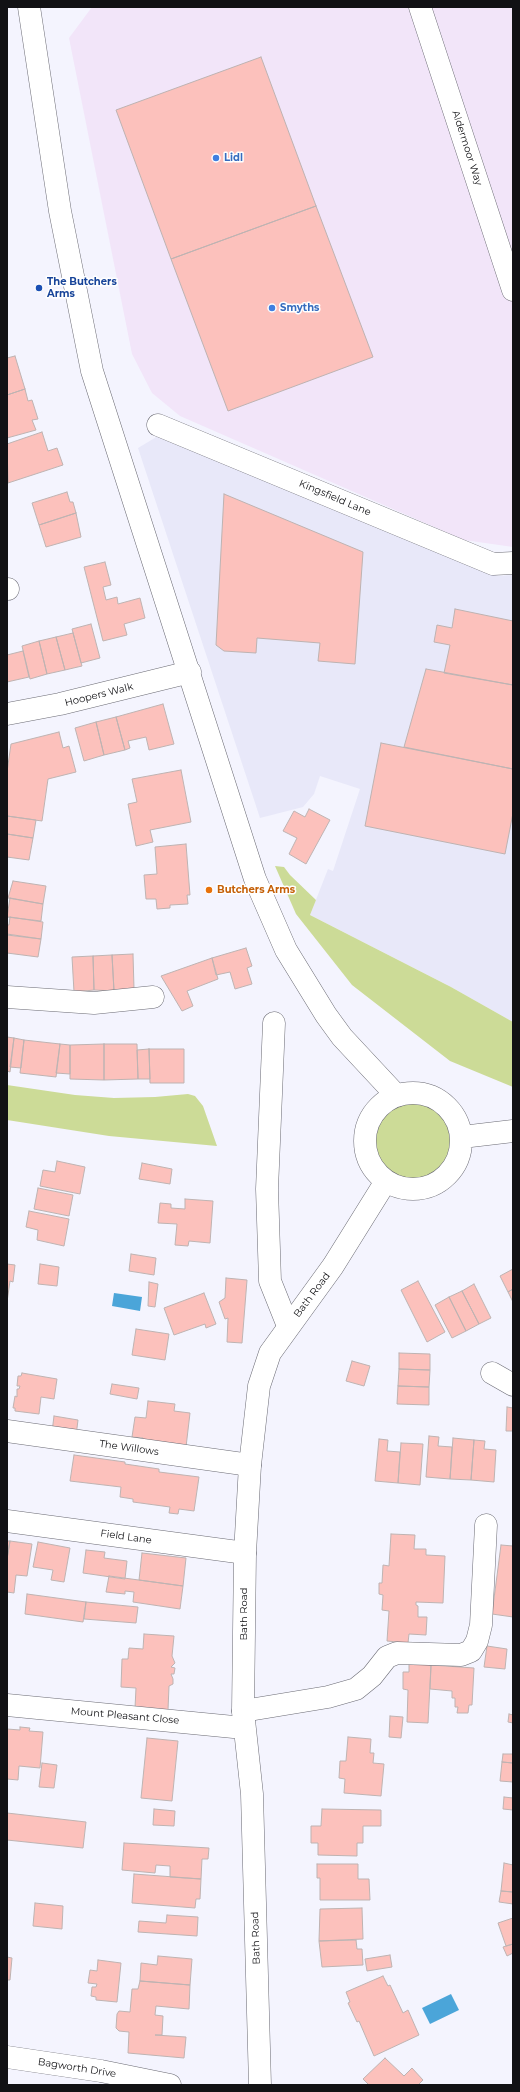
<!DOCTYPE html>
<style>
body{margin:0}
#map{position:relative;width:520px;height:2092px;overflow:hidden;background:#f4f4fe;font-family:Montserrat,sans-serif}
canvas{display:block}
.frame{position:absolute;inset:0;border:8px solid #111114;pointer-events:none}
</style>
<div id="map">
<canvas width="520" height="2092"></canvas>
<div class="frame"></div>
</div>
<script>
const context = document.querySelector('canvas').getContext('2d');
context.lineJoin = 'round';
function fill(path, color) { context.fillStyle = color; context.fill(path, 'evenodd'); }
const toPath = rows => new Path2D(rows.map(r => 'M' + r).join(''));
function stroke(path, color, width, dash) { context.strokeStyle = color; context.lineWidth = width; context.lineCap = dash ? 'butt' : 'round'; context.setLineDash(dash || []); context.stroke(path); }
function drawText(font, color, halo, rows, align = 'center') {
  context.font = font + ' Montserrat,sans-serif'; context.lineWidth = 3; context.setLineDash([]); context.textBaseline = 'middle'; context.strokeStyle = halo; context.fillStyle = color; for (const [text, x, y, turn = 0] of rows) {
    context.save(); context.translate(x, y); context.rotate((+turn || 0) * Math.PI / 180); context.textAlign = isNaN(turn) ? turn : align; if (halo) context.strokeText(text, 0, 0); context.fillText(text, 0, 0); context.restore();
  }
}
const commercial = toPath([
 [92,7,513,7,513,547,464,540,180,416,152,393,132,354,69,38]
]);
const built = toPath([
 [158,436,498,576,513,575,513,1022,451,987,310,915,328,869,333,871,360,789,320,776,314,794,303,807,260,818,138,448]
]);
const green = toPath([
 [275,866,284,867,290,875,316,900,310,915,451,987,513,1022,513,1087,450,1061,352,985,296,914],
 [7,1085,75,1095,114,1098,155,1097,188,1094,195,1096,203,1106,217,1146,109,1136,7,1120],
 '375 1141a38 38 0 1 1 76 0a38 38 0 1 1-76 0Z'
]);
const water = toPath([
 [114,1293,142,1297,140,1311,112,1306],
 [451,1994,459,2010,430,2024,422,2008]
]);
const building = toPath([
 [261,57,316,206,171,259,116,110,261,57],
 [316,206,373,357,228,411,171,259,316,206],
 [15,356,25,389,7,395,7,358,15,356],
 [25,389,28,401,32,400,38,419,32,420,36,430,7,438,7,395,25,389],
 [42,432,48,451,57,448,63,465,8,483,7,444,42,432],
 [67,492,70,502,73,502,76,513,39,525,32,503,67,492],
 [224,494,363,552,355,664,318,661,320,643,257,638,256,653,224,651,216,645,224,494],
 [76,513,81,537,46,547,39,525,76,513],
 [105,562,111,585,103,587,106,600,117,597,118,604,140,598,145,618,124,624,127,635,103,641,84,567,105,562],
 [455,609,513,621,513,685,444,673,450,645,434,642,437,625,452,628,455,609],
 [91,624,100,658,81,663,72,629,91,624],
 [73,633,82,666,65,670,56,637,73,633],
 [56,637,65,670,47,674,39,641,56,637],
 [39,641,47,674,30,679,22,646,39,641],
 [23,651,29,677,7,682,7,655,23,651],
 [426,669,513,685,513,769,404,747,426,669],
 [163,704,174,744,149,750,146,737,128,741,130,748,125,750,116,717,163,704],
 [116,717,125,750,104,755,96,722,116,717],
 [96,722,104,755,84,761,75,728,96,722],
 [59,732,63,748,69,746,76,772,48,779,42,821,7,816,7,772,11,744,59,732],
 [381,743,513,769,513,813,505,854,365,826,381,743],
 [181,770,191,822,150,830,153,842,136,846,128,804,137,802,132,779,181,770],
 [309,809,330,820,306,864,289,854,297,838,283,831,294,811,305,817,309,809],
 [7,816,36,820,33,838,7,834,7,816],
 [7,834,33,838,29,860,7,857,7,834],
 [186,844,190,895,187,895,188,904,170,905,170,908,157,909,156,899,146,899,144,875,157,874,155,847,186,844],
 [13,881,46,886,43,904,8,898,13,881],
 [10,898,43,904,41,921,7,917,10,898],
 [10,917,43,922,41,939,7,934,7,925,9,925,10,917],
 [7,935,41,939,38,957,7,953,7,935],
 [246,948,252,966,247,968,252,984,235,989,230,972,216,975,212,958,246,948],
 [133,954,134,989,114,991,112,955,133,954],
 [112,955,114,991,94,990,93,956,112,955],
 [93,956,94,990,74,992,72,957,93,956],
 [212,958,218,979,187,991,193,1006,182,1011,161,976,212,958],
 [7,1037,14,1038,10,1072,7,1071,7,1037],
 [14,1038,24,1040,21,1068,10,1067,14,1038],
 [24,1040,60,1044,56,1077,20,1073,24,1040],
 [60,1044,70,1045,70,1074,56,1073,60,1044],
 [104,1044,104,1080,70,1079,70,1045,104,1044],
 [104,1044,137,1044,138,1079,104,1080,104,1044],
 [149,1049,150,1079,138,1079,137,1050,149,1049],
 [149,1049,184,1049,184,1083,150,1083,149,1049],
 [57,1161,85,1167,80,1194,40,1186,43,1170,55,1172,57,1161],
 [142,1163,172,1169,170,1184,139,1179,142,1163],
 [38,1188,73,1195,69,1216,34,1209,38,1188],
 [185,1199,213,1201,210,1243,189,1241,188,1246,175,1245,177,1224,158,1223,160,1203,171,1204,171,1208,185,1209,185,1199],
 [29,1211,69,1219,64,1246,37,1240,38,1230,26,1227,29,1211],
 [131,1254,156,1258,154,1275,129,1271,131,1254],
 [7,1264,15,1265,13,1282,10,1281,7,1302,7,1264],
 [40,1264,59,1267,57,1286,38,1284,40,1264],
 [513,1269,513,1289,508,1292,500,1276,513,1269],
 [226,1278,247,1280,242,1343,227,1342,228,1318,225,1319,219,1302,225,1298,226,1278],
 [418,1281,445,1332,427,1342,401,1290,418,1281],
 [149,1282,158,1284,155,1307,148,1306,149,1282],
 [474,1284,491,1318,479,1324,462,1291,474,1284],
 [513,1289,513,1302,508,1292,513,1289],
 [462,1291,479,1324,466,1331,449,1297,462,1291],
 [204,1293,216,1324,206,1328,205,1324,174,1335,164,1308,204,1293],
 [449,1297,466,1331,452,1338,435,1305,449,1297],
 [136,1329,169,1334,165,1360,132,1355,136,1329],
 [399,1353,430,1354,430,1370,399,1369,399,1353],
 [352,1361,370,1366,364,1386,346,1381,352,1361],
 [399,1369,430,1370,429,1387,398,1386,399,1369],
 [22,1373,57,1379,54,1399,41,1397,39,1414,15,1411,15,1408,13,1408,15,1396,17,1397,17,1389,19,1389,20,1386,17,1386,18,1376,21,1376,22,1373],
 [112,1384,139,1388,137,1399,110,1394,112,1384],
 [398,1386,429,1387,429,1405,397,1404,398,1386],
 [148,1401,175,1404,174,1411,190,1413,186,1447,143,1441,143,1438,132,1437,135,1417,146,1418,148,1401],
 [507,1407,513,1408,513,1431,506,1431,507,1407],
 [54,1416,78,1420,76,1436,52,1432,54,1416],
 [429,1436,439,1437,438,1446,452,1447,450,1479,426,1477,429,1436],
 [453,1438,474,1440,471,1480,450,1479,453,1438],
 [379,1439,388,1440,387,1451,400,1452,398,1483,375,1481,379,1439],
 [474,1440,485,1441,484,1449,496,1450,494,1482,471,1480,474,1440],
 [401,1443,423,1444,420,1485,398,1483,401,1443],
 [74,1455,125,1462,125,1464,159,1469,159,1472,199,1477,194,1511,179,1509,178,1514,169,1513,170,1507,133,1502,133,1499,120,1497,121,1487,70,1481,74,1455],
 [391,1534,415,1535,414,1549,426,1549,426,1555,445,1556,443,1603,416,1602,416,1605,418,1606,418,1617,427,1617,426,1635,409,1634,408,1643,387,1641,389,1611,382,1610,383,1595,379,1594,379,1583,382,1583,383,1565,389,1566,391,1534],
 [7,1541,10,1541,7,1559,7,1541],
 [10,1541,32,1544,27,1576,16,1575,14,1593,7,1592,7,1559,10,1541],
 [38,1542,70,1548,64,1582,51,1580,53,1570,33,1567,38,1542],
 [501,1545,513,1546,513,1617,492,1614,501,1545],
 [86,1550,105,1552,104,1558,127,1561,125,1579,83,1573,86,1550],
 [142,1553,186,1558,183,1586,139,1580,142,1553],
 [109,1576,183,1586,180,1609,133,1602,134,1592,125,1591,125,1594,106,1592,109,1576],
 [27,1594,86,1602,83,1622,25,1614,27,1594],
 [86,1602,138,1607,136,1623,84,1619,86,1602],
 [144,1634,174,1636,172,1656,175,1663,171,1667,175,1668,174,1674,171,1674,173,1679,173,1684,169,1686,168,1710,135,1708,136,1688,121,1687,122,1659,128,1659,129,1648,143,1649,144,1634],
 [487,1646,507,1649,505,1669,484,1667,487,1646],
 [409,1664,431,1665,428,1723,407,1722,408,1690,403,1689,403,1672,409,1672,409,1664],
 [431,1665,474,1668,472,1705,469,1705,468,1713,457,1713,458,1707,455,1707,455,1698,452,1698,452,1691,430,1689,431,1665],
 [509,1714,513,1715,513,1723,508,1722,509,1714],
 [390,1716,403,1717,401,1738,389,1737,390,1716],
 [20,1727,30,1728,29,1731,43,1732,40,1768,19,1766,18,1780,7,1779,7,1729,20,1730,20,1727],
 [348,1737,371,1739,370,1753,374,1753,373,1763,384,1764,381,1796,344,1793,345,1779,339,1778,340,1761,346,1761,348,1737],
 [147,1738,178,1741,172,1801,141,1798,147,1738],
 [503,1754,513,1754,513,1763,502,1762,503,1754],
 [502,1762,513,1763,513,1782,500,1781,502,1762],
 [42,1763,57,1765,54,1788,39,1787,42,1763],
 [504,1797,513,1798,513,1810,503,1809,504,1797],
 [154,1809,175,1811,174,1826,153,1825,154,1809],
 [322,1809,381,1810,381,1826,363,1826,363,1843,357,1843,357,1856,318,1855,318,1843,311,1843,311,1826,321,1826,322,1809],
 [7,1813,86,1822,83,1848,7,1840,7,1813],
 [124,1843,209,1848,208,1859,202,1859,201,1879,170,1877,170,1866,156,1865,155,1873,122,1870,124,1843],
 [504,1863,513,1865,513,1892,501,1891,504,1863],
 [317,1864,358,1864,358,1879,369,1879,370,1900,320,1900,320,1878,317,1878,317,1864],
 [134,1874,201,1879,200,1899,196,1899,195,1908,132,1903,134,1874],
 [501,1891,513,1892,513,1904,499,1902,501,1891],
 [35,1903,63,1906,62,1929,33,1926,35,1903],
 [362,1908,363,1939,319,1941,320,1909,362,1908],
 [167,1915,198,1917,197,1936,138,1932,139,1921,166,1923,167,1915],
 [513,1918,513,1944,506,1946,498,1923,513,1918],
 [356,1940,357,1949,362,1949,363,1965,322,1967,319,1941,356,1940],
 [513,1944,513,1953,507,1956,503,1947,513,1944],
 [390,1955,392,1967,367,1971,365,1959,390,1955],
 [158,1956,192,1959,190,1985,140,1981,141,1963,157,1965,158,1956],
 [7,1957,12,1958,10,1980,7,1980,7,1957],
 [98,1960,121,1963,117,2002,96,2000,96,1997,91,1996,92,1987,96,1987,97,1984,88,1983,90,1970,97,1971,98,1960],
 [383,1976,388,1986,390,1985,403,2013,408,2010,419,2035,374,2056,359,2021,357,2022,348,2003,350,2002,346,1992,383,1976],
 [140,1981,190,1985,189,2009,156,2006,155,2015,163,2016,162,2035,155,2035,186,2037,184,2058,128,2053,129,2032,119,2031,116,2028,117,2014,119,2011,130,2012,132,1989,138,1989,140,1981],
 [385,2058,404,2076,412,2068,423,2080,418,2085,369,2085,363,2079,385,2058]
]);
const street = toPath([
 [420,7,513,290],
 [158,425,493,564,513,563],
 [7,589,8,589],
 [7,714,60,704,190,672],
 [7,997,94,1003,153,997],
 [274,1023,267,1189,270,1281,288,1326],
 [492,1373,513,1385],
 [7,1431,250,1465],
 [7,1521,245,1553],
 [7,1705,244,1728],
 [243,1711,328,1697,356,1689,372,1676,387,1657,397,1653,461,1655,471,1651,477,1641,481,1625,486,1525],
 [7,2057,101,2071,170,2085]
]);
const primary = toPath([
 [29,7,60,211,92,371,255,879,286,950,326,1015,342,1037,397,1096],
 '365 1141a48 48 0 1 1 96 0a48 48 0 1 1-96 0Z',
 [462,1137,513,1131],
 [260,2085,252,1794,243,1711,245,1553,250,1465,259,1386,270,1353,333,1266,386,1181]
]);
const markers = [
 [216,158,4,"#3f7fe0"],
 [39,288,4,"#1a4fb4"],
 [272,308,4,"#3f7fe0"],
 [209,890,4,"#e8710a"]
];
const streetNames = [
 ["Aldermoor Way",467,148,72],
 ["Kingsfield Lane",335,498,23],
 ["Hoopers Walk",99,695,-14],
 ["Bath Road",312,1295,-53],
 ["The Willows",129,1448,8],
 ["Field Lane",126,1537,8],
 ["Bath Road",244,1614,-90],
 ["Mount Pleasant Close",125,1716,5],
 ["Bath Road",256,1938,-92],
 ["Bagworth Drive",77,2068,9]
];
const shopNames = [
 ["Lidl",224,158],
 ["Smyths",280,308]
];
const transitNames = [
 ["The Butchers",47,282],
 ["Arms",47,294]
];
const foodNames = [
 ["Butchers Arms",217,890]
];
fill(commercial, '#f2e5f9');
fill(built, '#e8e8f9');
fill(green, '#ccdb97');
fill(water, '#4ba5d9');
fill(building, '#fcc1bc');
stroke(building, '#beb3b2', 1);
stroke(street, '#6b6b74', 23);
stroke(primary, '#6b6b74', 23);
stroke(street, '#fff', 22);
stroke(primary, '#fff', 22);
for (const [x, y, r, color] of markers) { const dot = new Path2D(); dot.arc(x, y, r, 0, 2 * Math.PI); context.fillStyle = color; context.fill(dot); stroke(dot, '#fff', 1.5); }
drawText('10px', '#111114', '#fff', streetNames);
drawText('bold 10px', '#366cbe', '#fff', shopNames, 'left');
drawText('bold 10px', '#164399', '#fff', transitNames, 'left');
drawText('bold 10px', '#c56008', '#fff', foodNames, 'left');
</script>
